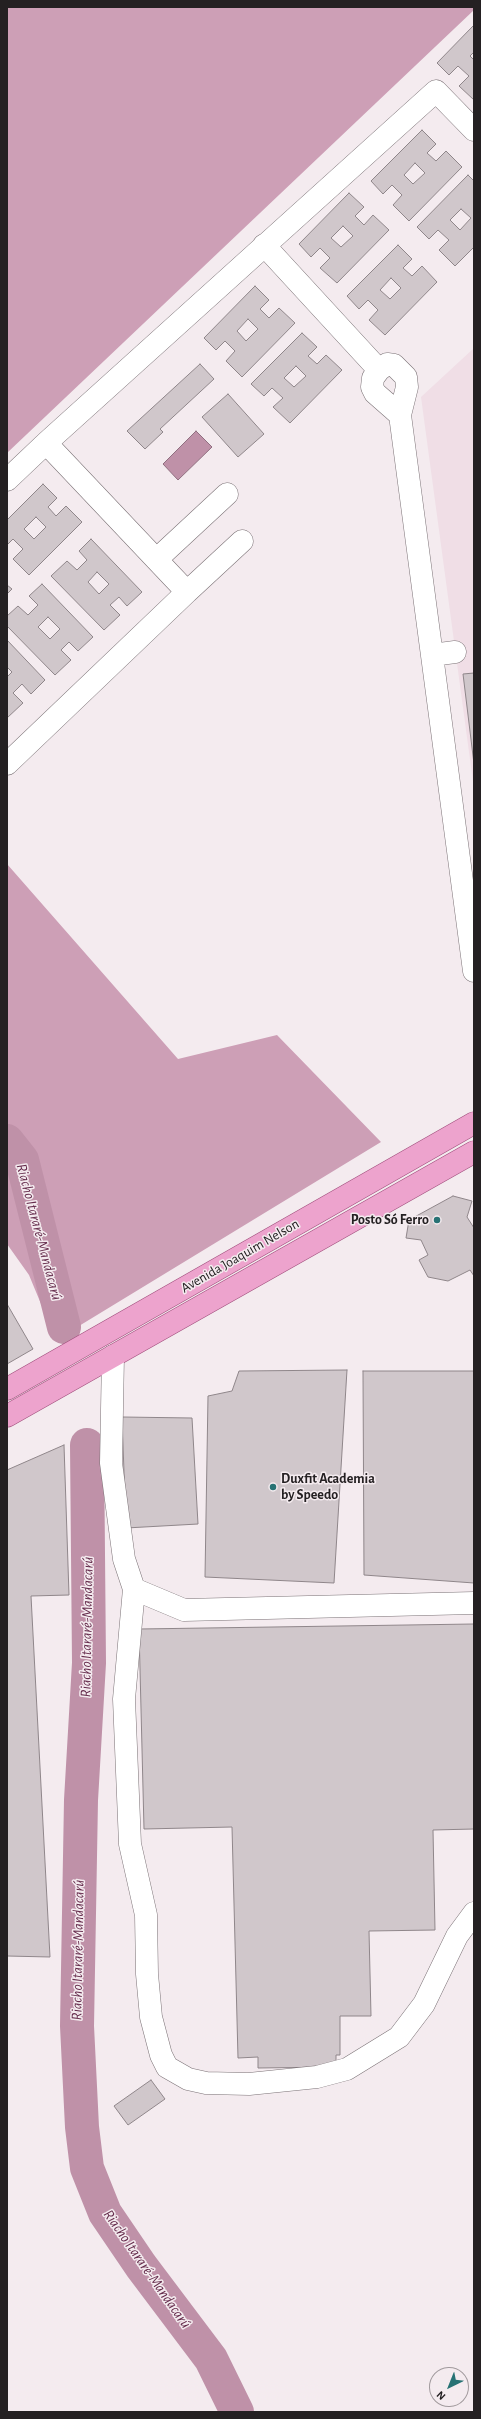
<!DOCTYPE html>
<meta charset="utf-8">
<style>
body{margin:0}
#map{position:relative;width:481px;height:2419px;overflow:hidden;background:#f4ebef;font-family:"Alegreya Sans",sans-serif}
canvas{display:block}
.frame{position:absolute;inset:0;border:8px solid #242022;pointer-events:none}
.north{position:absolute;left:429px;top:2367px;width:40px;height:40px;box-sizing:border-box;background:#f4ebef;border:1px solid #a19a9d;border-radius:50%;rotate:223deg;font-size:11px;font-weight:700;line-height:16px;text-align:center;color:#242022}
.north::after{content:'';display:block;margin:auto;width:14px;height:18px;background:#277274;clip-path:polygon(50% 0,100% 100%,50% 72%,0 100%)}
</style>
<div id="map">
<canvas width="481" height="2419"></canvas>
<div class="frame"></div>
<div class="north">N</div>
</div>
<script>
const context = document.querySelector('canvas').getContext('2d');
context.lineJoin = 'round';
function fill(path, color) { context.fillStyle = color; context.fill(path, 'evenodd'); }
const toPath = rows => new Path2D(rows.map(r => 'M' + r).join(''));
function stroke(path, color, width, dash) { context.strokeStyle = color; context.lineWidth = width; context.lineCap = dash ? 'butt' : 'round'; context.setLineDash(dash || []); context.stroke(path); }
function drawText(font, color, halo, rows, align = 'center') {
  context.font = font + ' "Alegreya Sans",sans-serif'; context.lineWidth = 3; context.setLineDash([]); context.textBaseline = 'middle'; context.strokeStyle = halo; context.fillStyle = color; for (const [text, x, y, turn = 0] of rows) {
    context.save(); context.translate(x, y); context.rotate((+turn || 0) * Math.PI / 180); context.textAlign = isNaN(turn) ? turn : align; if (halo) context.strokeText(text, 0, 0); context.fillText(text, 0, 0); context.restore();
  }
}
const built = toPath([
 [474,348,474,789,421,397]
]);
const forest = toPath([
 [7,7,474,7,474,10,7,453],
 [7,864,178,1059,277,1035,381,1142,56,1340,29,1275,7,1244]
]);
const water = toPath([
 [196,431,212,447,178,480,163,464,196,431]
]);
const river = toPath([
 [7,1141,22,1160,64,1327],
 [87,1445,89,1663,81,1800,77,2026,82,2127,87,2168,105,2213,141,2266,211,2359,237,2412]
]);
const building = toPath([
 [474,25,474,52,470,56,474,60,474,100,459,86,469,76,458,66,449,75,437,63,474,25],
 [422,130,436,144,427,153,436,161,446,151,462,167,409,221,393,205,402,195,392,185,383,194,371,181,422,130],
 [415,163,425,173,413,184,404,175,415,163],
 [468,175,474,181,474,247,455,266,439,250,449,240,438,230,429,239,417,227,468,175],
 [461,209,471,218,460,230,450,220,461,209],
 [349,193,364,207,355,216,364,225,373,215,389,230,337,283,320,268,330,258,320,248,311,257,299,244,349,193],
 [343,226,353,236,341,247,331,238,343,226],
 [398,245,412,259,403,268,412,276,422,266,437,282,385,335,369,320,378,310,368,300,359,309,347,296,398,245],
 [391,278,401,288,390,299,380,290,391,278],
 [255,286,269,300,260,309,269,318,279,308,295,323,242,377,226,361,235,351,225,341,216,350,204,338,255,286],
 [248,319,258,329,246,341,237,331,248,319],
 [302,333,317,347,308,356,317,364,326,355,342,370,290,423,273,407,283,398,272,388,264,396,251,384,302,333],
 [296,366,306,376,294,387,284,378,296,366],
 [200,364,214,379,160,429,163,432,145,449,127,431,200,364],
 [228,394,264,434,238,457,202,417,228,394],
 [43,484,57,498,48,507,56,516,66,506,82,522,29,575,13,559,23,549,13,539,7,545,7,520,43,484],
 [36,517,46,527,34,539,24,529,36,517],
 [91,539,142,592,127,606,119,597,110,605,120,615,104,630,51,576,67,561,77,570,87,560,79,551,91,539],
 [97,572,109,584,99,594,88,582,97,572],
 [42,584,93,637,78,651,69,642,61,650,71,660,55,675,7,626,7,616,18,606,28,615,38,605,29,596,42,584],
 [48,617,60,629,50,639,38,627,48,617],
 [7,585,12,589,7,594,7,585],
 [7,640,45,680,31,694,22,684,13,693,23,703,7,718,7,677,12,672,7,667,7,640],
 [474,673,474,764,463,674,474,673],
 [453,1196,472,1201,467,1217,474,1228,474,1276,470,1270,448,1281,428,1277,419,1260,428,1255,421,1240,406,1238,409,1220,453,1196],
 [7,1304,33,1349,7,1364,7,1304],
 [347,1370,334,1583,205,1577,208,1396,232,1391,239,1371,347,1370],
 [363,1371,474,1371,474,1583,364,1575,363,1371],
 [122,1417,192,1418,198,1524,126,1528,122,1417],
 [64,1445,69,1595,31,1596,50,1957,7,1956,7,1470,64,1445],
 [474,1624,474,1829,433,1830,435,1930,369,1931,371,2016,340,2016,340,2055,336,2055,336,2067,258,2068,258,2057,238,2058,232,1827,144,1829,139,1629,474,1624],
 [151,2080,165,2099,128,2125,114,2106,151,2080]
]);
const minor = toPath([
 [264,245,379,370],
 [400,415,375,393,372,387,373,378,379,370,387,364,394,365,406,377,407,387,400,415,474,971],
 [7,480,46,443],
 [157,559,227,494],
 [187,592,242,541],
 [432,655,455,652],
 [7,764,187,592,46,443,436,91,474,130],
 [113,1356,111,1463,124,1559,134,1589,184,1610,474,1603],
 [134,1589,124,1699,130,1844,146,1915,147,1974,151,2017,161,2055,167,2067,188,2079,206,2083,249,2084,317,2077,347,2069,399,2037,424,2004,457,1936,474,1913]
]);
const major = toPath([
 [7,1389,474,1123],
 [7,1416,474,1152]
]);
const markers = [
 [437,1220,4,"#277274"],
 [273,1487,4,"#277274"]
];
const poiNames = [
 ["Posto Só Ferro",429,1220],
 ["Duxfit Academia",281,1479,"left"],
 ["by Speedo",281,1495,"left"]
];
const streetNames = [
 ["Avenida Joaquim Nelson",240,1256,-30]
];
const waterNames = [
 ["Riacho Itararé-Mandacarú",39,1232,75],
 ["Riacho Itararé-Mandacarú",87,1627,-89],
 ["Riacho Itararé-Mandacarú",78,1950,-89],
 ["Riacho Itararé-Mandacarú",147,2269,55]
];
fill(built, '#f0dee6');
fill(forest, '#cd9fb6');
fill(water, '#bf91a8');
stroke(water, '#906f80', 1);
stroke(river, '#bf91a8', 34);
fill(building, '#d0c7cb');
stroke(building, '#8f868a', 1);
stroke(minor, '#7b7276', 23);
stroke(major, '#9f4d7b', 23);
stroke(minor, '#fff', 22);
stroke(major, '#eda3cd', 22);
for (const [x, y, r, color] of markers) { const dot = new Path2D(); dot.arc(x, y, r, 0, 2 * Math.PI); context.fillStyle = color; context.fill(dot); stroke(dot, '#f4ebef', 1.5); }
drawText('bold 14px', '#242022', '#f4ebef', poiNames, 'right');
drawText('14px', '#242022', '#f4ebef', streetNames);
drawText('italic 15px', '#652c4c', '#f4ebef', waterNames);
</script>
